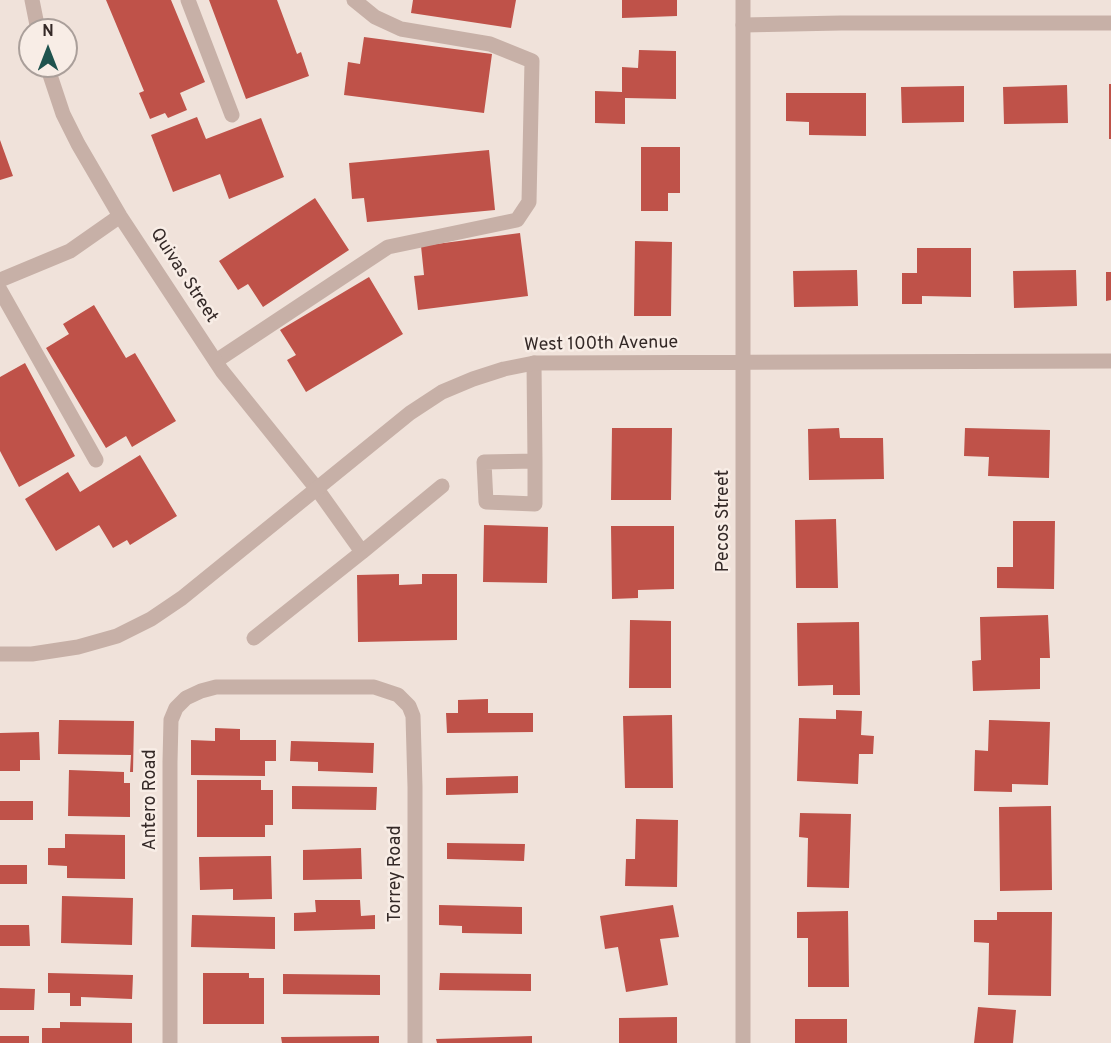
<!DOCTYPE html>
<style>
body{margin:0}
#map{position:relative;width:1111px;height:1043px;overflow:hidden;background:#f0e2da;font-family:Overpass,sans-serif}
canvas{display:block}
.north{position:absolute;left:18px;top:18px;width:60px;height:60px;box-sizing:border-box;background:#f8ede6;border:2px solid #aa9f9a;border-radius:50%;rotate:0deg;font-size:16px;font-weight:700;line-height:24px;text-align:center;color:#342927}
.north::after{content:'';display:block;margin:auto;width:21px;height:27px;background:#1f534e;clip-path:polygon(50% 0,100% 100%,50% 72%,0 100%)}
</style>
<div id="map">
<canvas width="1111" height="1043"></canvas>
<div class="north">N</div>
</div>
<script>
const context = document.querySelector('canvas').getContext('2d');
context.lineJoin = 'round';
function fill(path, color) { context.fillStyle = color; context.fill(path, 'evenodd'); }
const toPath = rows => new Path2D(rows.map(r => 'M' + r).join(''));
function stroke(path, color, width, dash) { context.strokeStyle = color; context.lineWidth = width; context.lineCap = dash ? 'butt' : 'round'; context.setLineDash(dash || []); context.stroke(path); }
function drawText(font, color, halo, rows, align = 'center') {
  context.font = font + ' Overpass,sans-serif'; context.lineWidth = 5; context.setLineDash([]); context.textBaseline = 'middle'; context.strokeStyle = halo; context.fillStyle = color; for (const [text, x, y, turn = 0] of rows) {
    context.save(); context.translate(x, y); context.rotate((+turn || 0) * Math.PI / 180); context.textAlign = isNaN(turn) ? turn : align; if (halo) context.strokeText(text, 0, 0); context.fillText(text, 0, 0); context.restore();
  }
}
const building = toPath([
 [106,0,171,0,205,82,180,93,187,110,168,118,165,113,150,119,139,93,144,91],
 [209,0,277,0,297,54,301,52,309,76,246,99],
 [413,0,516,0,511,28,411,13],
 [622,0,677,0,677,16,622,18],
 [364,37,492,54,484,113,344,95,348,62,360,64],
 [639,50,676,51,676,99,625,98,625,124,595,123,595,91,622,92,622,67,638,68],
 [1109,84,1111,84,1111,139,1109,139],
 [1067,85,1068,123,1004,124,1003,87],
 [964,86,964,122,902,123,901,87],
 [786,93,866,93,866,136,809,135,809,122,786,121],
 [197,117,206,139,261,118,284,177,229,199,220,174,173,192,151,135],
 [0,140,13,176,0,180],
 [641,147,680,147,680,193,668,193,668,211,641,211],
 [489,150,495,210,367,222,364,198,352,199,349,163],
 [315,198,349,250,263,307,248,284,238,290,219,261],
 [520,233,528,296,418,310,414,276,424,275,421,246],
 [635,241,672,242,671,316,634,316],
 [917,248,971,248,971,297,922,296,922,304,902,304,902,273,917,273],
 [857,270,858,306,794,307,793,271],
 [1076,270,1077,306,1014,308,1013,271],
 [1106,272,1111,272,1111,300,1106,301],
 [369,277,403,334,306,392,287,360,296,355,280,330],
 [94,305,126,358,135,353,176,421,132,447,126,436,106,448,46,348,69,334,63,324],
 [25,363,75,456,19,487,0,451,0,377],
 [612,428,672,428,671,500,611,500],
 [839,428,840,438,883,438,884,479,809,480,808,429],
 [965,428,1050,430,1049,478,988,476,989,457,964,456],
 [140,455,177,516,130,545,127,540,113,548,99,525,56,551,25,499,68,472,80,492],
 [836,519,838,588,796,588,795,520],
 [1013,521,1055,521,1054,589,997,588,997,567,1013,567],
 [484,525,548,527,547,583,483,582],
 [611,526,674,526,674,589,638,590,638,598,612,599],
 [399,574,399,585,422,584,422,574,457,574,457,640,358,642,357,575],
 [1048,615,1050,658,1040,658,1040,689,973,691,972,661,981,660,980,617],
 [630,620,671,621,671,688,629,688],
 [859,622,860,695,833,695,833,685,798,686,797,623],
 [488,699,488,713,533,713,533,732,447,733,446,713,458,713,458,700],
 [836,710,862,711,861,735,874,736,873,754,859,754,858,784,797,781,799,718,836,719],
 [672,715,673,788,625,788,623,716],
 [59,720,134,721,133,772,130,772,131,755,58,754],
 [989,720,1050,722,1048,785,1012,784,1012,792,974,791,975,750,988,751],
 [215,728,240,729,240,740,276,740,276,761,265,761,265,776,191,775,191,740,215,741],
 [39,732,40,760,20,760,20,771,0,771,0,733],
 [291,741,374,743,373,773,318,771,318,762,290,761],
 [69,770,124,772,124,783,130,783,130,817,68,816],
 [518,776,518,793,446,795,446,778],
 [197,780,261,780,261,790,273,790,273,825,265,825,265,837,197,837],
 [292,786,377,787,376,810,292,809],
 [0,801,33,801,33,820,0,820],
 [1051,806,1052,890,1000,891,999,807],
 [800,813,851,814,849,888,807,887,808,838,799,837],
 [636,819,678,820,677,887,625,886,626,859,635,859],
 [65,834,125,835,125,879,67,878,67,866,48,865,48,848,65,848],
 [447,843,525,844,524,861,447,859],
 [361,848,362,879,303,880,303,850],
 [271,856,272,899,233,900,233,889,200,890,199,857],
 [0,865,27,865,27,884,0,884],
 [62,896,133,898,132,945,61,943],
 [315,900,360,900,361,916,375,915,375,929,294,931,294,913,316,912],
 [439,905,522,907,522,934,462,933,462,926,439,925],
 [673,905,679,937,660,939,668,985,626,992,618,947,605,949,600,916],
 [848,911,849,987,808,987,808,938,797,938,797,912],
 [997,912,1052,912,1051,996,988,995,989,943,974,942,974,920,997,920],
 [192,915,275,917,275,949,191,947],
 [0,925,29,925,30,946,0,946],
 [48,973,133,975,132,999,81,997,81,1006,70,1006,70,993,48,993],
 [203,973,249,973,249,978,264,978,264,1024,203,1024],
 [440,973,531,974,531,991,439,990],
 [283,974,380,975,380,995,283,994],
 [0,988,35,989,34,1010,0,1010],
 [978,1007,1016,1010,1013,1043,974,1043],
 [677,1017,677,1043,619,1043,619,1018],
 [795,1019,847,1019,847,1043,795,1043],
 [60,1022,132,1023,132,1043,42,1043,42,1028,60,1028],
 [0,1036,29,1036,29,1043,0,1043],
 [379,1036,379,1043,282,1043,281,1037],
 [532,1036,532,1043,437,1043,436,1039]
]);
const service = toPath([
 [188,0,232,115],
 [0,290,96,460],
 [216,361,388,247,517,220,529,202,532,61,490,44,401,29,375,17,354,0],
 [534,363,535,461,535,504,486,502,484,462,535,461],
 [317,489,362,552,442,486],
 [254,638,362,552]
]);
const minor = toPath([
 [32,0,38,30],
 [743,25,841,23,1111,23],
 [47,66,63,114,78,144,120,216,222,371,317,489],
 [0,280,70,251,120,216],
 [170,1043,170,762,171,720,176,708,186,698,201,691,216,687,374,687,398,695,409,706,413,716,415,787,415,1043]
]);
const tertiary = toPath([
 [743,0,743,1043],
 [0,654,32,654,78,647,117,636,151,619,182,598,410,413,442,392,473,379,504,369,534,363,1111,361]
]);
const streetNames = [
 ["Quivas Street",183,276,57],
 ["West 100th Avenue",601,345,-1],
 ["Pecos Street",724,521,-90],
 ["Antero Road",151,800,-90],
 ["Torrey Road",396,874,-90]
];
fill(building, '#bf5249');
stroke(service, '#c7b0a7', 15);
stroke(minor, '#c7b0a7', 15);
stroke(tertiary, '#c7b0a7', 15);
drawText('18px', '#342927', '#f8ede6', streetNames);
</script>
